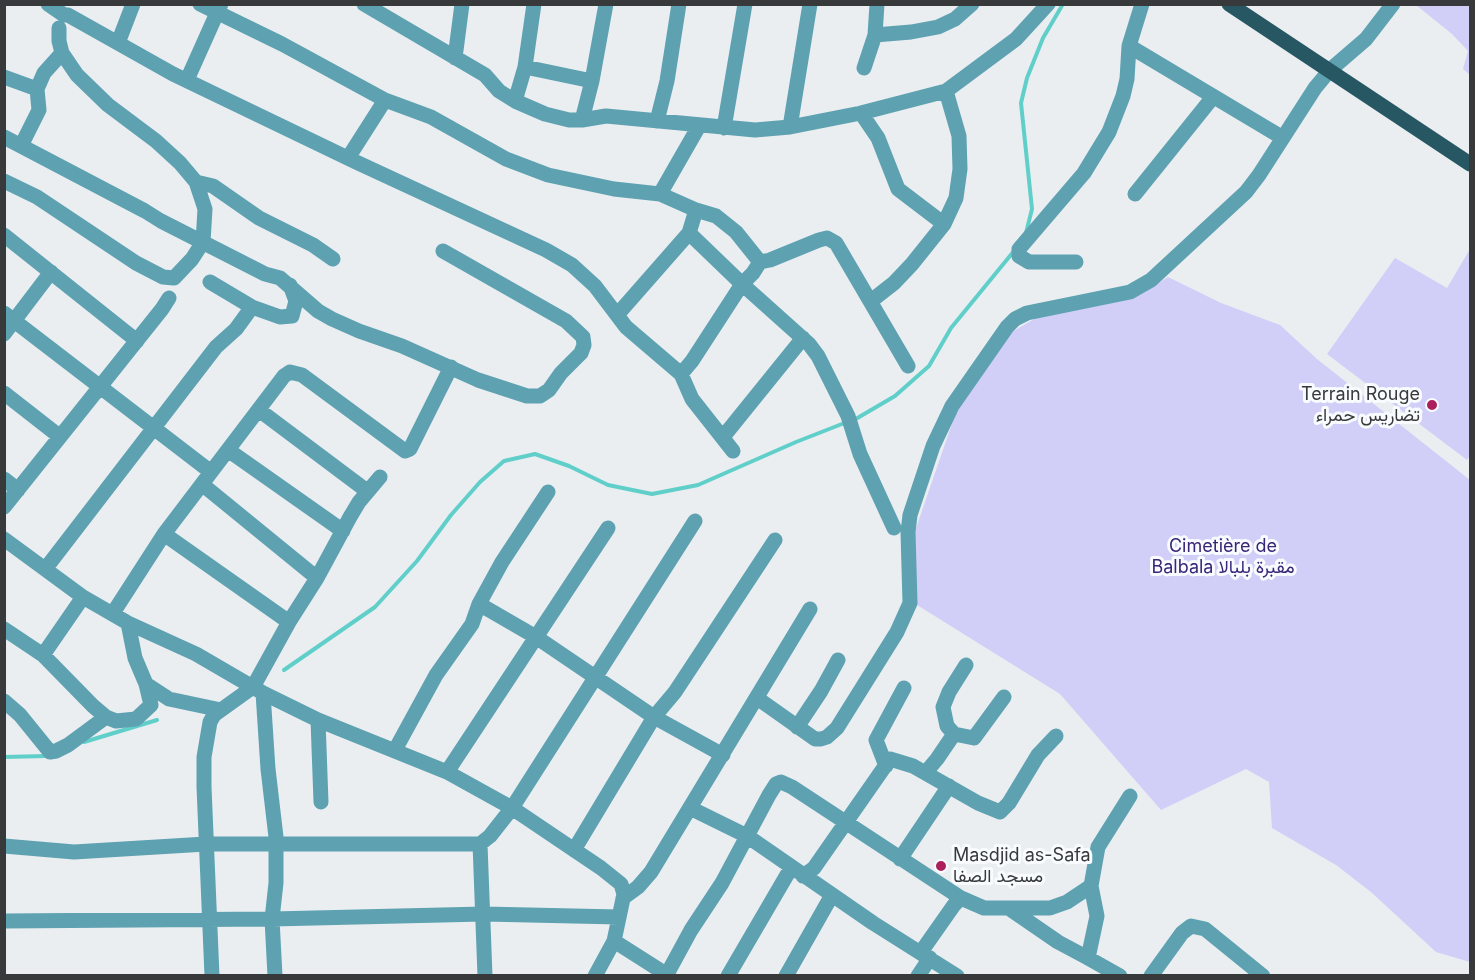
<!DOCTYPE html>
<meta charset="utf-8">
<style>
body{margin:0}
#map{position:relative;width:1475px;height:980px;overflow:hidden;background:#eaeef1;font-family:Inter,sans-serif}
canvas{display:block}
.frame{position:absolute;inset:0;border:6px solid #37393a;pointer-events:none}
</style>
<div id="map">
<canvas width="1475" height="980"></canvas>
<div class="frame"></div>
</div>
<script>
const context = document.querySelector('canvas').getContext('2d');
context.lineJoin = 'round';
function fill(path, color) { context.fillStyle = color; context.fill(path, 'evenodd'); }
const toPath = rows => new Path2D(rows.map(r => 'M' + r).join(''));
function stroke(path, color, width, dash) { context.strokeStyle = color; context.lineWidth = width; context.lineCap = dash ? 'butt' : 'round'; context.setLineDash(dash || []); context.stroke(path); }
function drawText(font, color, halo, rows, align = 'center') {
  context.font = font + ' Inter,Vazirmatn,sans-serif'; context.lineWidth = 6; context.setLineDash([]); context.textBaseline = 'middle'; context.strokeStyle = halo; context.fillStyle = color; for (const [text, x, y, turn = 0] of rows) {
    context.save(); context.translate(x, y); context.rotate((+turn || 0) * Math.PI / 180); context.textAlign = isNaN(turn) ? turn : align; if (halo) context.strokeText(text, 0, 0); context.fillText(text, 0, 0); context.restore();
  }
}
const green = toPath([
 [1416,5,1470,5,1470,75,1463,69,1468,51,1452,34],
 [1470,249,1470,455,1467,460,1327,354,1395,258,1447,288],
 [1168,277,1221,303,1280,325,1317,359,1470,480,1470,962,1436,952,1371,892,1336,865,1272,828,1269,782,1246,769,1161,810,1060,694,917,605,904,563,955,415,1003,337,1057,306,1135,297]
]);
const stream = toPath([
 [1026,233,1032,209,1021,103,1027,78,1043,38,1063,4],
 [854,420,895,396,929,366,951,328,1014,251],
 [284,670,375,607,417,561,451,515,480,482,504,461,535,454,569,466,608,485,652,494,698,485,796,442,847,422],
 [84,742,157,720],
 [4,757,46,756]
]);
const minor = toPath([
 [48,4,64,15,68,15,173,74,356,162,546,250,572,265,595,286,626,327,681,374,692,399,733,451],
 [200,4,282,44,385,100,431,117,506,159,548,175,614,189,660,194,699,126],
 [364,4,485,75,499,91,515,101,545,114,569,120,582,120,606,116,755,130,790,127,861,113,946,91,1016,39,1048,4],
 [875,35,911,32,938,27,955,19,972,4],
 [118,43,133,4],
 [1129,46,1283,138],
 [455,58,462,4],
 [525,67,592,81],
 [864,68,875,35,877,4],
 [4,77,37,89],
 [187,80,221,4],
 [515,101,525,67,534,4],
 [861,113,878,138,898,189,944,224],
 [582,120,592,81,606,4],
 [657,121,667,81,679,4],
 [790,127,810,4],
 [724,128,745,4],
 [4,137,145,211,161,221,265,274,280,278,318,311,332,319,359,331,402,346,478,380,527,396,540,396,549,390,561,373,581,353,584,345,583,337,566,321,443,251],
 [21,146,39,110,37,89,44,73,62,53],
 [348,158,385,100],
 [4,181,37,197,136,263,163,277,174,278,192,259,203,242,205,209,196,182,180,163,156,141,108,105,77,75,62,53,59,41,59,28],
 [196,182,213,186,259,218,313,245,333,259],
 [660,194,696,210,716,216,736,232,760,262,753,273,742,284,692,361,681,374],
 [1135,194,1213,97],
 [689,233,742,284,809,344,818,356,848,416,860,454,894,528],
 [4,235,137,341],
 [760,262,770,260,819,240,827,238,836,243,908,366],
 [1076,262,1029,262,1019,256,1019,249,1084,173,1109,132,1123,96,1127,79,1129,46,1142,4],
 [210,282,252,307],
 [871,301,894,283,912,264,944,224,956,198,960,169,959,136,946,91],
 [4,313,211,472],
 [617,315,689,233,696,210],
 [4,334,51,272],
 [4,393,59,436],
 [259,410,367,491],
 [723,437,803,338],
 [228,450,343,531],
 [4,479,18,490],
 [203,485,317,578],
 [4,507,162,309,169,298],
 [164,534,289,622],
 [4,539,83,597,128,623,196,654,263,693,318,720,447,772,512,808,601,868,621,884,624,894,614,941,595,976],
 [46,568,216,347,236,329,252,307,280,317,292,316,296,301,290,285],
 [479,604,536,637,654,717,723,755],
 [113,613,164,534,284,376,290,372,302,375,405,451,410,449,451,367],
 [4,629,43,655,93,706,106,717,116,721,136,719,151,705,146,684,135,658,128,623],
 [43,655,83,597],
 [146,684,169,699,221,710],
 [263,693,268,769,276,837,276,883,272,919,275,976],
 [757,698,815,739,821,739,827,737,837,728,897,632,910,603,908,532,910,515,933,446,952,406,1007,327,1015,319,1027,313,1130,292,1151,280,1246,192,1259,175,1315,88,1330,70,1366,39,1393,4],
 [4,701,20,715,50,752,56,751,68,745,106,717],
 [318,720,321,802],
 [797,727,821,691,838,660],
 [954,734,974,738,1004,697],
 [395,750,436,675,472,624,479,604,502,562,548,492],
 [886,766,876,740,904,688],
 [447,772,608,528],
 [926,772,937,759,954,734,947,726,943,707,949,692,966,665],
 [690,808,747,836,873,923,957,976],
 [480,844,485,976],
 [4,846,74,852,206,844,480,844,490,836,512,808,695,521],
 [574,850,654,717,675,692,775,540],
 [900,859,949,786],
 [803,876,814,868,890,759,913,766,978,803,1000,812,1009,803,1038,755,1056,736],
 [623,898,638,887,651,872,810,609],
 [1010,909,1058,942,1088,958],
 [4,921,272,919,484,914,619,917],
 [614,941,669,976],
 [921,952,954,905,961,898,984,908,1050,908,1067,902,1091,886],
 [212,976,204,787,204,757,210,722,214,715,253,687,289,622,317,578,350,517,359,502,380,477],
 [666,976,691,930,722,883,769,795,776,784,781,782,792,787,961,898],
 [728,976,791,868],
 [786,976,832,895],
 [918,976,930,958],
 [1120,976,1088,958,1097,916,1091,886,1098,847,1130,796],
 [1151,976,1182,933,1191,926,1205,929,1263,976]
]);
const major = toPath([
 [1229,4,1470,164]
]);
const markers = [
 [1432,405,6,"#ac1f5c"],
 [941,866,6,"#ac1f5c"]
];
const poiNames = [
 ["Terrain Rouge",1420,395],
 ["تضاريس حمراء",1420,416],
 ["Masdjid as-Safa",953,856,"left"],
 ["مسجد الصفا",953,877,"left"]
];
const parkNames = [
 ["Cimetière de",1223,547],
 ["Balbala مقبرة بلبالا",1223,568]
];
fill(green, '#d1cef8');
stroke(stream, '#61cfc9', 4);
stroke(minor, '#5ea2b2', 15);
stroke(major, '#265762', 15);
for (const [x, y, r, color] of markers) { const dot = new Path2D(); dot.arc(x, y, r, 0, 2 * Math.PI); context.fillStyle = color; context.fill(dot); stroke(dot, '#f8fcff', 2); }
drawText('18px', '#37393a', '#f8fcff', poiNames, 'right');
drawText('18px', '#392678', '#f8fcff', parkNames);
</script>
